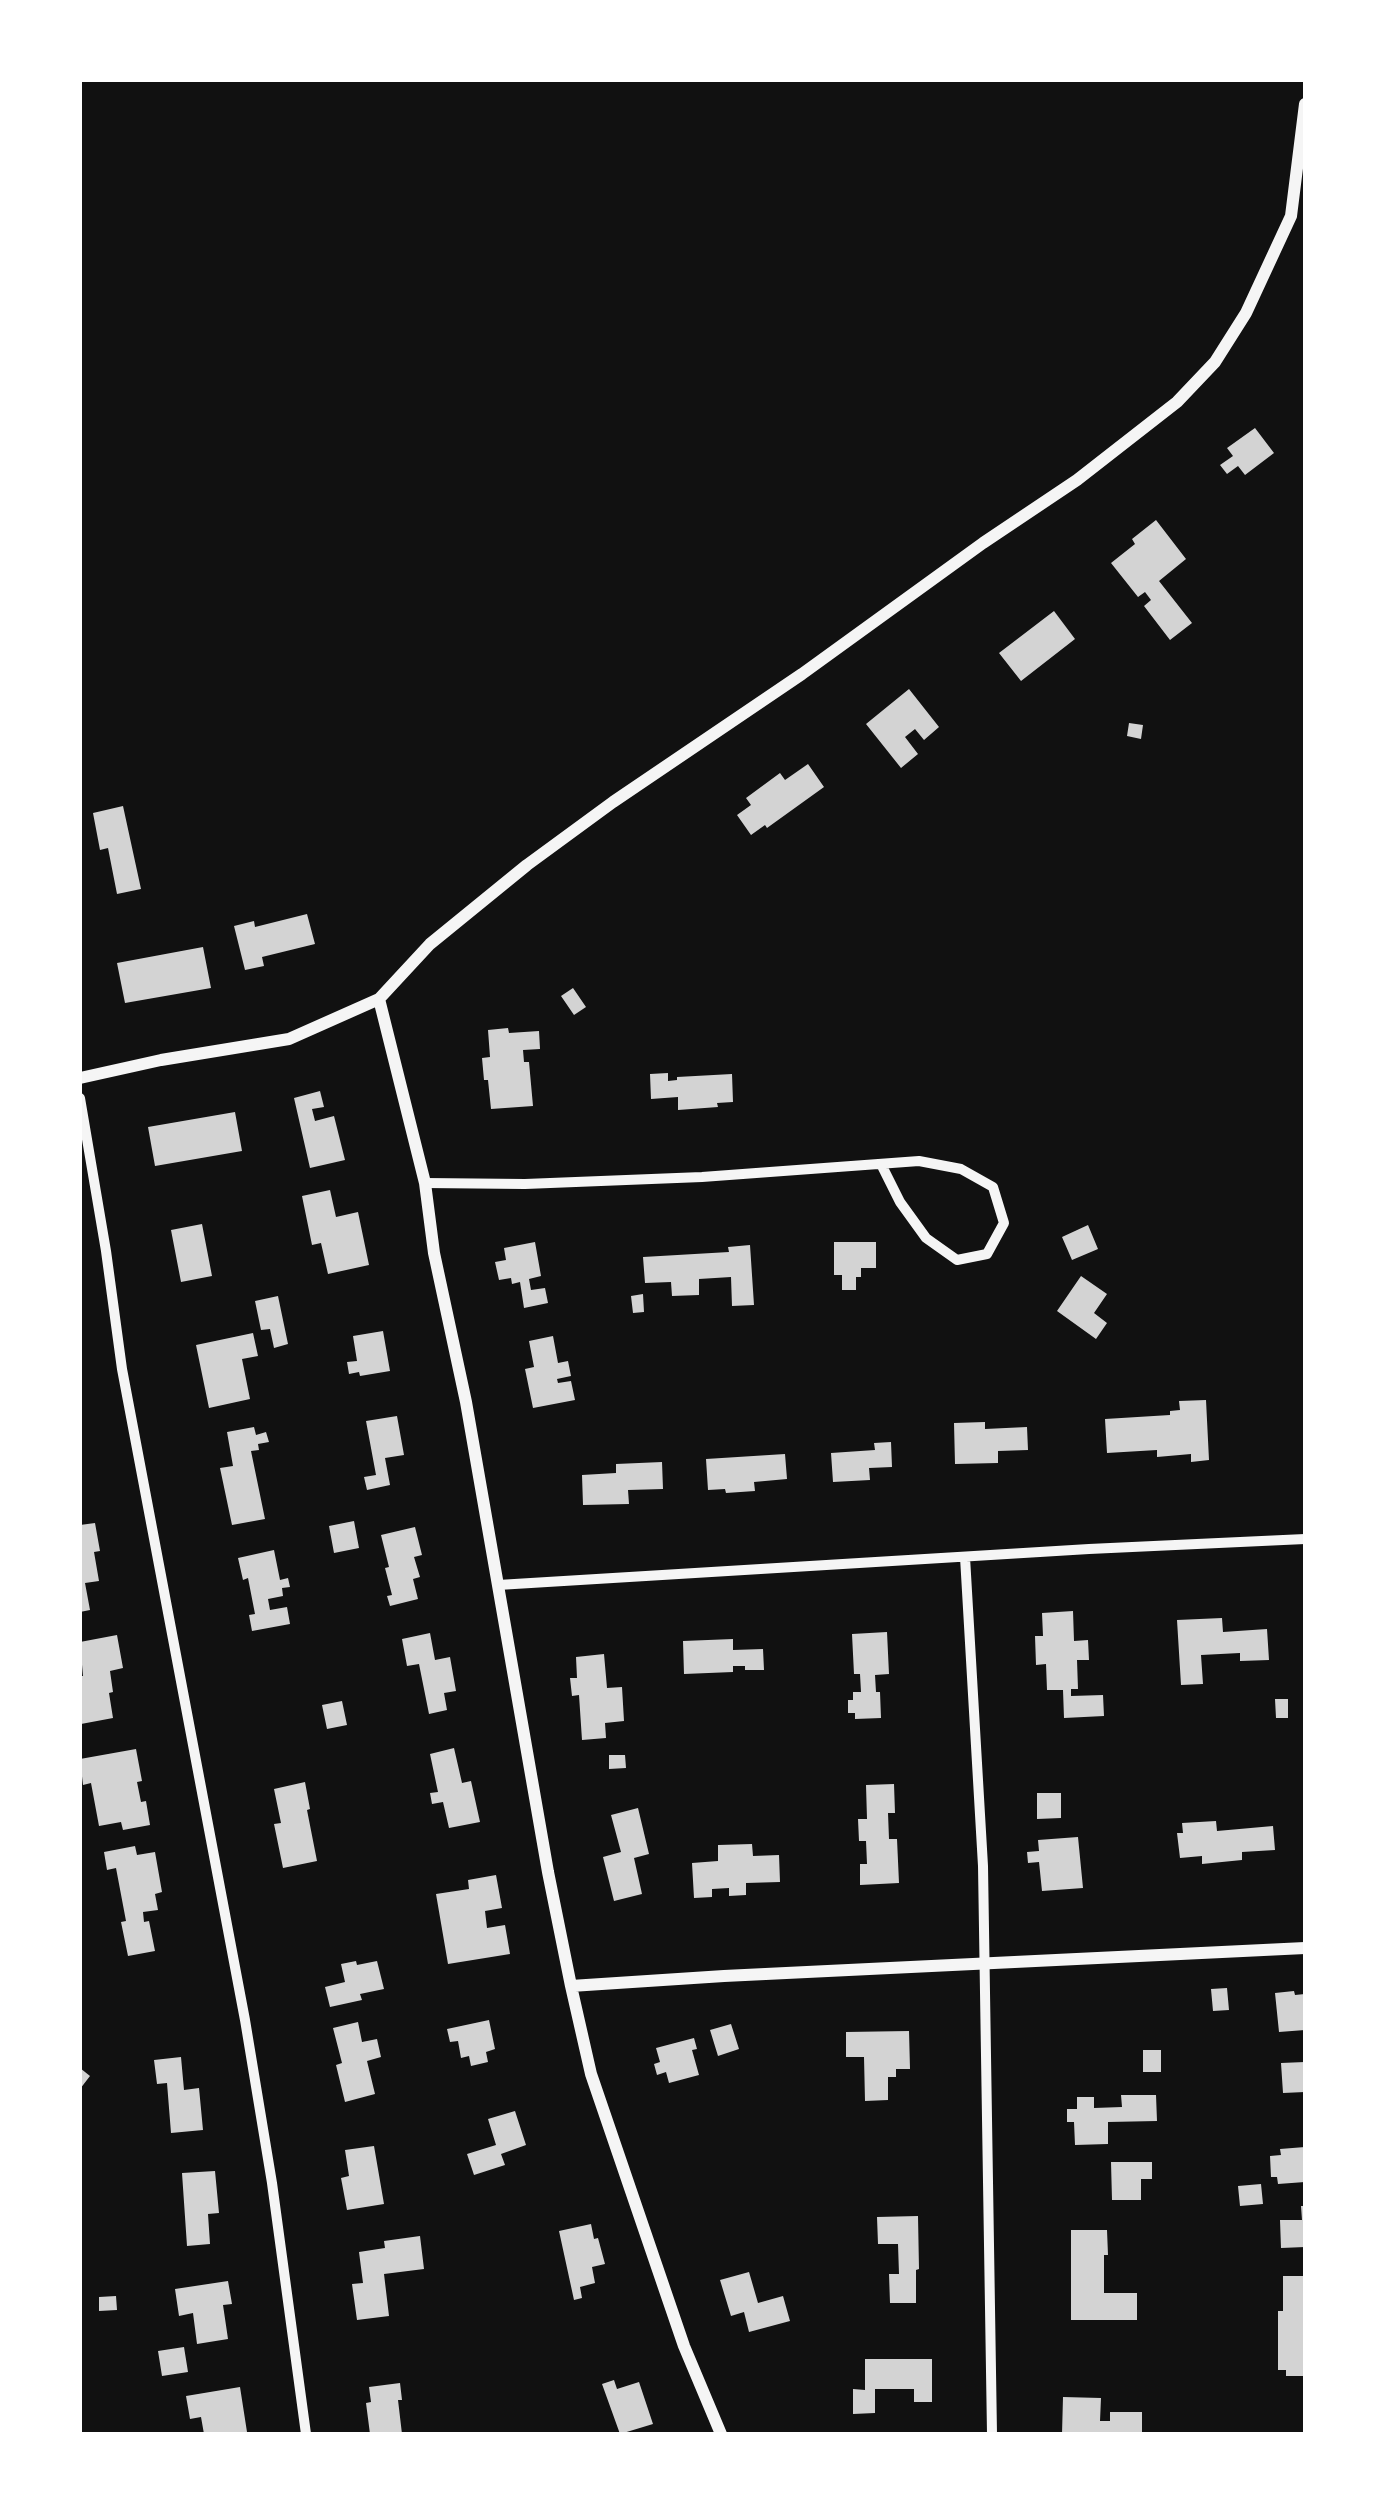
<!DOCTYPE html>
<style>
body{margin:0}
#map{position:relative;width:1385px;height:2514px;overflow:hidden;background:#111;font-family:Barlow,sans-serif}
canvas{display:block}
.frame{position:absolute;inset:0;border:82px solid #fff;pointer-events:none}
</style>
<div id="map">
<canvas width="1385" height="2514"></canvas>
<div class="frame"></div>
</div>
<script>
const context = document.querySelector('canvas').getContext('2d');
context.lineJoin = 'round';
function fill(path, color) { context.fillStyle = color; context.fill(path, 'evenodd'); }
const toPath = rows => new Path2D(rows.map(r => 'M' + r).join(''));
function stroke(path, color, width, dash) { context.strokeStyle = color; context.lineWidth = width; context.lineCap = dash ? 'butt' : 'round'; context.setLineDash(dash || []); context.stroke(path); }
const building = toPath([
 [1255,428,1274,453,1245,475,1238,466,1227,474,1220,465,1233,456,1227,448],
 [1156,520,1186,559,1159,581,1192,623,1170,640,1144,606,1151,600,1145,592,1138,597,1111,563,1135,544,1132,539],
 [1054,611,1075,639,1021,681,999,653],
 [909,689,939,727,924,740,915,729,905,737,918,754,901,768,866,724],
 [1129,723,1143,725,1141,739,1127,736],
 [808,764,824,787,767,828,765,825,751,835,737,815,751,805,746,798,780,773,785,780],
 [123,806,141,889,117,894,108,848,100,850,93,813],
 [307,914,315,944,262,957,264,966,245,970,234,926,254,921,255,927],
 [203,947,211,988,125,1003,117,963],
 [573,988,586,1007,574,1015,561,996],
 [508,1028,509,1033,539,1031,540,1049,523,1050,524,1062,529,1062,533,1106,491,1109,488,1080,484,1080,482,1058,490,1057,488,1030],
 [668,1073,668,1081,677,1080,677,1077,732,1074,733,1102,717,1103,718,1107,678,1110,678,1097,651,1099,650,1074],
 [320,1091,324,1107,312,1109,315,1121,334,1116,345,1160,310,1168,294,1098],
 [235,1112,242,1151,155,1166,148,1127],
 [330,1190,336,1217,358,1212,369,1265,328,1274,321,1243,312,1245,302,1196],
 [202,1224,212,1276,181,1282,171,1230],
 [1088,1225,1098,1249,1072,1260,1062,1237],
 [535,1242,541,1276,529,1279,531,1290,545,1288,548,1303,524,1308,520,1282,512,1284,511,1278,499,1280,495,1262,506,1260,504,1248],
 [834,1242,876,1242,876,1268,861,1268,861,1277,856,1277,856,1290,842,1290,842,1275,834,1275],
 [750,1245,754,1305,732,1306,731,1277,699,1279,699,1295,672,1296,671,1282,645,1283,643,1257,729,1252,728,1247],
 [1081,1276,1107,1294,1094,1313,1107,1323,1096,1339,1057,1311],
 [643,1294,644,1312,633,1313,631,1296],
 [278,1296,288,1344,274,1348,270,1329,261,1330,255,1301],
 [383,1331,390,1371,360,1376,359,1372,349,1374,347,1362,357,1361,353,1336],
 [253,1333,258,1356,242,1359,250,1399,209,1408,196,1345],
 [553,1336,558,1363,568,1361,571,1376,557,1379,558,1383,571,1381,575,1400,533,1408,525,1369,534,1367,529,1341],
 [1206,1400,1209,1460,1191,1462,1191,1454,1157,1457,1157,1450,1107,1453,1105,1419,1170,1415,1170,1411,1180,1410,1179,1401],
 [397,1416,404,1455,385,1458,390,1485,367,1490,364,1477,376,1475,366,1421],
 [985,1422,985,1429,1027,1427,1028,1450,998,1451,998,1463,955,1464,954,1423],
 [254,1427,256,1435,266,1432,269,1442,258,1444,259,1450,251,1451,265,1519,232,1525,220,1468,233,1466,227,1432],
 [891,1442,892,1467,869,1468,870,1480,833,1482,831,1453,875,1450,874,1443],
 [785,1454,787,1479,754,1482,755,1491,726,1493,725,1489,708,1490,706,1459],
 [662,1462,663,1489,628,1490,629,1504,583,1505,582,1475,616,1473,616,1464],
 [354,1521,359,1548,334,1553,329,1526],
 [95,1523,100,1551,94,1552,99,1581,85,1583,90,1610,80,1612,80,1525],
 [415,1527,422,1555,414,1557,420,1577,413,1579,418,1599,390,1606,387,1596,392,1595,385,1568,389,1567,381,1535],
 [274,1550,280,1580,288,1578,290,1587,282,1588,283,1596,268,1599,270,1610,287,1607,290,1624,252,1631,249,1615,255,1614,248,1578,243,1580,238,1558],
 [1073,1611,1074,1641,1088,1640,1089,1660,1077,1660,1078,1689,1071,1689,1071,1696,1103,1695,1104,1716,1064,1718,1063,1690,1047,1690,1046,1664,1036,1665,1035,1636,1043,1636,1042,1613],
 [1222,1618,1223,1632,1267,1629,1269,1660,1240,1661,1240,1653,1201,1655,1203,1684,1181,1685,1177,1620],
 [887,1632,889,1674,875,1675,876,1692,880,1692,881,1718,855,1719,855,1713,848,1713,848,1700,853,1700,853,1692,861,1692,860,1674,854,1674,852,1634],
 [430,1633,435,1660,450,1657,456,1691,444,1693,447,1710,429,1714,419,1664,407,1666,402,1639],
 [117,1635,123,1668,110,1671,113,1692,109,1693,113,1718,81,1724,80,1676,83,1676,80,1642],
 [733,1639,733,1650,763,1649,764,1670,745,1670,745,1666,733,1666,733,1672,684,1674,683,1641],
 [604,1654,607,1688,622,1687,624,1721,605,1723,606,1738,582,1740,579,1695,572,1696,570,1678,577,1678,576,1657],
 [1275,1699,1288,1699,1288,1718,1276,1718],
 [342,1701,347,1725,327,1729,322,1705],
 [454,1748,462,1783,471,1781,480,1822,449,1828,443,1802,432,1804,430,1793,438,1792,430,1754],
 [136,1749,142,1781,137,1782,141,1802,146,1801,150,1825,123,1830,121,1822,99,1826,91,1783,83,1785,80,1759],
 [609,1755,625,1755,626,1768,609,1769],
 [305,1782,310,1809,307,1810,317,1861,283,1868,274,1824,281,1823,274,1789],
 [894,1784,895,1813,888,1813,889,1839,897,1839,899,1883,860,1885,860,1864,867,1864,866,1841,859,1841,858,1819,867,1819,866,1785],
 [1037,1793,1061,1793,1061,1818,1037,1819],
 [638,1808,649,1854,634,1858,642,1894,614,1901,603,1857,621,1852,611,1815],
 [1216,1821,1217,1831,1273,1826,1275,1850,1242,1852,1242,1860,1202,1864,1202,1856,1180,1858,1177,1833,1183,1833,1182,1823],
 [1078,1837,1083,1888,1042,1891,1039,1862,1028,1863,1027,1852,1039,1851,1038,1840],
 [752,1844,753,1856,779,1855,780,1882,746,1883,746,1895,729,1896,729,1888,712,1889,712,1897,694,1898,692,1863,718,1861,718,1845],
 [135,1846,137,1855,155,1852,162,1892,155,1894,158,1910,143,1912,144,1922,149,1921,155,1951,128,1956,121,1922,126,1921,116,1868,107,1870,104,1852],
 [496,1875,502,1908,485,1911,487,1928,505,1925,510,1954,448,1964,436,1894,469,1889,468,1880],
 [356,1961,357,1965,377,1961,384,1989,360,1994,362,2000,330,2007,325,1987,345,1982,341,1964],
 [1227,1988,1229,2010,1213,2011,1211,1989],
 [1294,1991,1295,1995,1305,1994,1305,2030,1279,2032,1275,1993],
 [489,2020,495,2049,486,2052,488,2062,471,2066,469,2056,461,2058,458,2041,450,2042,447,2029],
 [358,2022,362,2042,377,2039,381,2057,367,2061,375,2094,345,2102,336,2065,342,2063,333,2028],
 [731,2024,739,2049,718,2056,710,2030],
 [909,2031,910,2069,896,2069,896,2077,888,2077,888,2100,865,2101,864,2057,846,2057,846,2032],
 [694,2038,697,2049,692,2050,699,2075,669,2083,666,2072,657,2075,654,2064,660,2062,656,2048],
 [1143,2050,1161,2050,1161,2072,1143,2072],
 [181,2057,184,2090,199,2088,203,2130,171,2133,167,2083,157,2084,154,2060],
 [1305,2062,1305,2092,1283,2093,1281,2063],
 [80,2068,90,2076,80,2089],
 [1121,2095,1156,2095,1157,2121,1108,2122,1108,2144,1075,2145,1074,2122,1067,2122,1067,2109,1077,2109,1077,2097,1094,2097,1094,2108,1122,2107],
 [515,2111,526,2145,501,2154,505,2165,474,2175,467,2154,496,2145,488,2119],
 [374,2146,384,2204,347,2210,341,2178,349,2176,345,2150],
 [1305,2147,1305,2182,1278,2184,1277,2177,1271,2177,1270,2156,1281,2155,1280,2149],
 [1111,2162,1152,2162,1152,2179,1141,2179,1141,2200,1112,2200],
 [215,2171,219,2213,208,2214,210,2244,187,2246,182,2173],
 [1261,2184,1263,2204,1240,2206,1238,2186],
 [1301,2206,1305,2206,1305,2247,1281,2248,1280,2220,1302,2220],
 [918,2216,919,2269,916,2270,916,2303,890,2303,889,2274,899,2274,898,2244,878,2244,877,2217],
 [591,2224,594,2239,598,2238,605,2264,592,2267,595,2283,580,2287,582,2298,574,2300,559,2231],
 [1071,2230,1107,2230,1108,2255,1104,2255,1104,2293,1137,2293,1137,2320,1071,2320],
 [420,2236,424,2269,384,2274,389,2316,357,2320,352,2284,363,2283,359,2252,385,2248,384,2241],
 [749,2272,758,2303,783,2296,790,2321,749,2332,744,2312,731,2316,720,2280],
 [1283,2276,1305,2276,1305,2376,1286,2376,1286,2370,1278,2370,1278,2311,1283,2311],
 [228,2281,232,2304,223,2305,228,2339,197,2344,193,2313,179,2316,175,2289],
 [116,2296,117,2310,99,2311,99,2297],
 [184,2347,188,2372,162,2376,158,2351],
 [865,2359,932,2359,932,2402,914,2402,914,2389,875,2389,875,2413,853,2414,853,2389,865,2390],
 [614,2380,617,2389,639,2382,653,2424,620,2434,602,2384],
 [400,2383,402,2400,398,2400,402,2434,370,2434,366,2403,371,2402,369,2387],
 [240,2387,247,2432,204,2434,201,2417,190,2419,186,2396],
 [1063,2397,1101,2398,1100,2421,1110,2421,1110,2412,1142,2412,1142,2434,1062,2434]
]);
const minor = toPath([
 [80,1098,106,1251,122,1369,245,2020,272,2183,306,2434],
 [425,1183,525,1184,702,1177,919,1161,961,1169,993,1187,1004,1223,987,1254,957,1260,926,1238,900,1202,881,1164],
 [965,1557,983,1866,992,2434],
 [498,1585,1089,1549,1305,1539]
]);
const tertiary = toPath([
 [379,999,425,1183,434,1253,466,1402,548,1872,571,1986,591,2074,684,2346,721,2434],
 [80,1078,161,1060,289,1039,379,999,430,944,527,865,613,802,802,674,983,543,1077,480,1177,402,1215,362,1246,313,1291,216,1305,104],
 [571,1986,724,1976,1305,1948]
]);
fill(building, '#d3d3d3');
stroke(minor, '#f5f5f5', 10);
stroke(tertiary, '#f5f5f5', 12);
</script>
